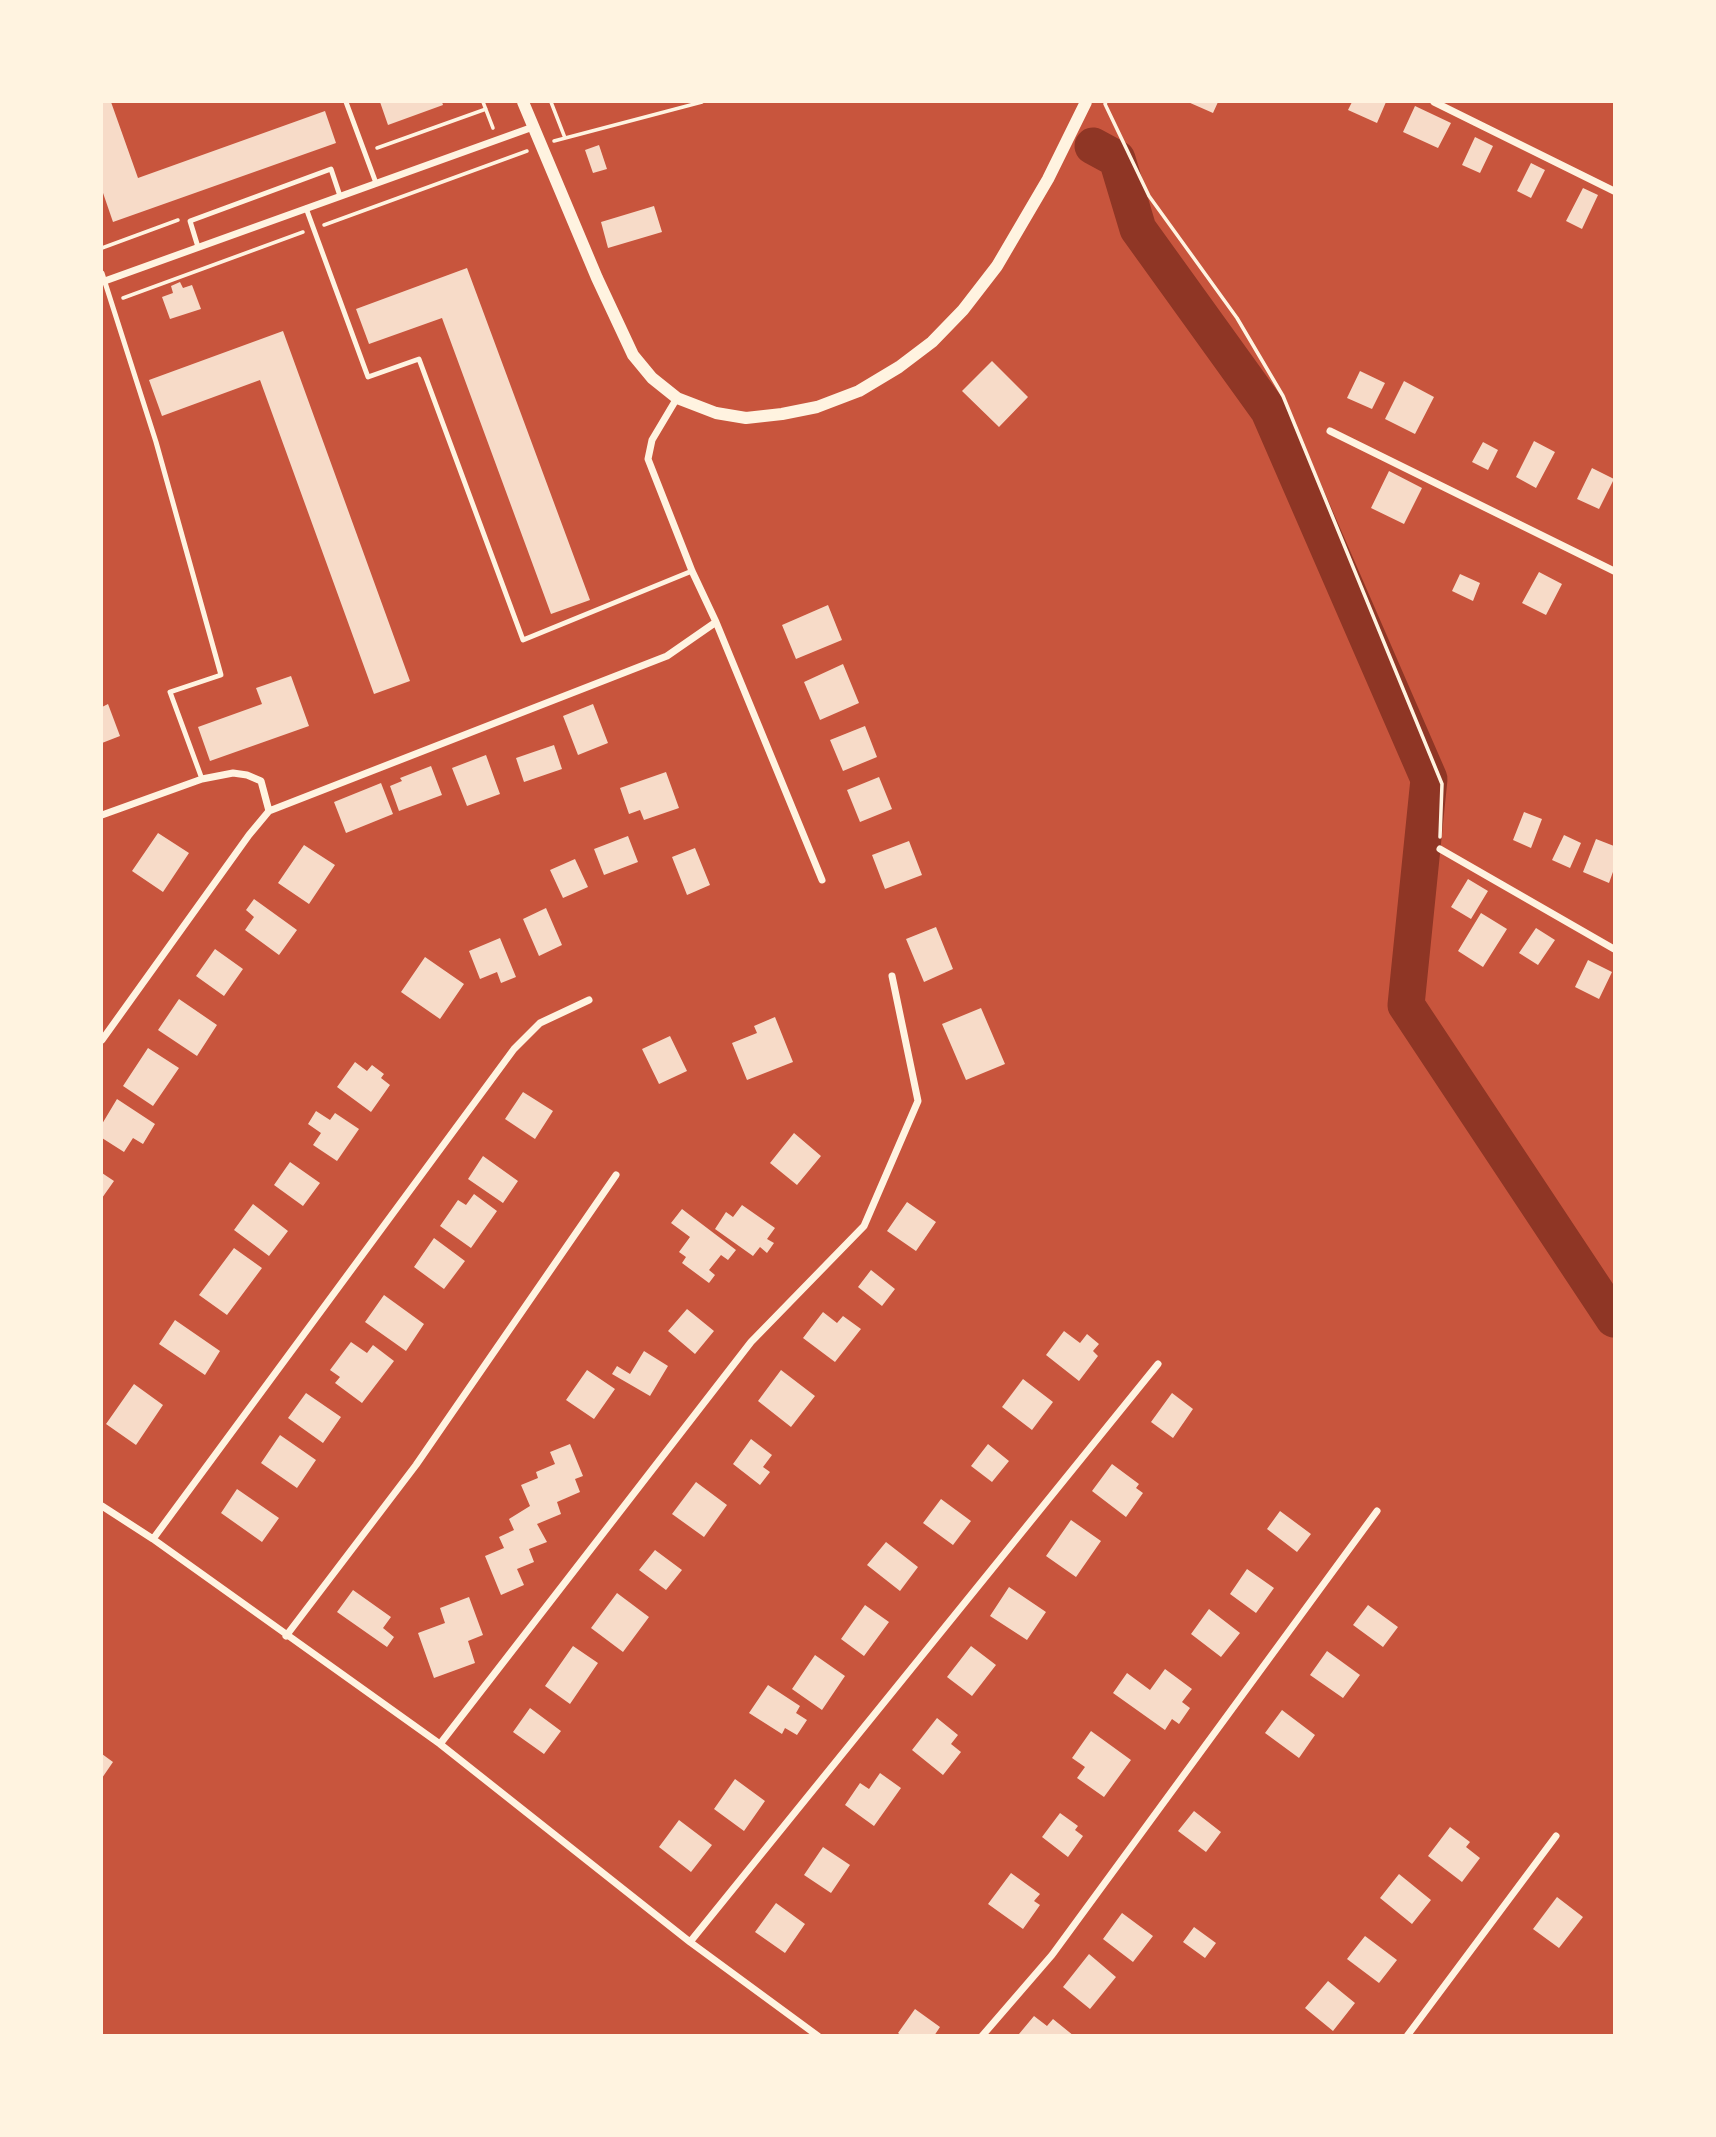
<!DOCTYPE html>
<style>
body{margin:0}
#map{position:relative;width:1716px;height:2137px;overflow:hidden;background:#c8553d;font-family:Arial,sans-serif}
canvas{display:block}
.frame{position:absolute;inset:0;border:103px solid #fff3e0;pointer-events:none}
</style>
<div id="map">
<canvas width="1716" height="2137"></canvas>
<div class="frame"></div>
</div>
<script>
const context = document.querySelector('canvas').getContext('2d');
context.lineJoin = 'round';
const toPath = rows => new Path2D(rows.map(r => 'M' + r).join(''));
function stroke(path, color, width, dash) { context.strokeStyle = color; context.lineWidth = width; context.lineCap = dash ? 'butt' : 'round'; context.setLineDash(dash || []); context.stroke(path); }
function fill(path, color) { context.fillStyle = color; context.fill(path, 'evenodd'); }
const river = toPath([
 [1093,146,1117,159,1138,229,1269,411,1429,779,1406,1005,1614,1319]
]);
const building = toPath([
 [102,102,111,102,138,178,325,111,336,143,113,222,102,190],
 [380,102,442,102,443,105,388,125],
 [1188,102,1218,102,1213,113],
 [1352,102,1386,102,1377,123,1348,110],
 [1415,106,1451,123,1438,148,1403,132],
 [1475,137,1493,146,1480,173,1462,165],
 [599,145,607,169,593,173,585,150],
 [1531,163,1545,170,1531,198,1517,191],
 [1583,188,1598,195,1582,229,1566,221],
 [654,206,662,232,608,248,601,222],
 [467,268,590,600,551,614,442,318,369,344,356,309],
 [180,282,183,288,192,285,201,309,170,319,162,297,173,293,171,286],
 [283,331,410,681,374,694,260,380,162,416,149,380],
 [992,361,1028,397,999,427,962,391],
 [1360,371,1385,383,1372,409,1347,398],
 [1404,381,1434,397,1415,434,1385,419],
 [1534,441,1555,452,1536,488,1516,477],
 [1483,442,1498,450,1488,470,1472,462],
 [1592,468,1614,479,1599,509,1577,499],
 [1389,471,1422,488,1404,524,1371,508],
 [1539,572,1562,584,1546,615,1522,603],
 [1460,574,1480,583,1473,601,1452,591],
 [828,605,842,640,796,659,782,625],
 [843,664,859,703,820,720,804,682],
 [291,676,309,726,210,761,198,727,262,704,256,688],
 [108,704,120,736,102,743,102,707],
 [593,704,608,743,578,755,563,716],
 [865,726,877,757,843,771,830,740],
 [554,745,562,769,524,782,516,758],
 [486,755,500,794,467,806,452,768],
 [431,766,442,795,399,811,390,786,402,781,400,778],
 [666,772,679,808,644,820,640,810,629,814,620,788],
 [879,777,892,809,860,822,847,790],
 [381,783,393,814,346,833,334,802],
 [1524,812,1542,819,1531,848,1513,840],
 [158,833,189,853,163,892,132,871],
 [1564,835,1581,843,1570,868,1552,860],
 [628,836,638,862,604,875,594,849],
 [1596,839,1614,846,1614,869,1609,883,1583,872],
 [909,841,922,875,885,889,872,855],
 [304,845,335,865,309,904,278,883],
 [695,848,710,885,687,895,672,857],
 [575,859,588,887,563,898,550,870],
 [1468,879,1488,891,1471,919,1451,907],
 [254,899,297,930,279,955,245,930,254,917,246,910],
 [546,908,562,945,539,956,523,919],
 [1481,913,1507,929,1483,967,1458,951],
 [936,927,953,969,924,982,906,939],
 [1536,928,1555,940,1538,965,1519,953],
 [500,938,516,977,501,983,497,972,480,979,469,951],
 [215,949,243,969,224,996,196,976],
 [425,957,464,984,440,1019,401,992],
 [1588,960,1612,972,1599,999,1575,987],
 [179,999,217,1025,197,1056,158,1030],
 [981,1008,1005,1064,966,1080,942,1024],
 [775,1017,793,1062,747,1080,732,1043,757,1033,754,1026],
 [670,1036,687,1071,659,1084,642,1049],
 [148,1048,179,1068,153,1106,123,1086],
 [355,1062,367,1071,372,1065,384,1074,381,1078,390,1085,371,1112,337,1087],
 [523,1092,553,1111,535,1139,505,1119],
 [117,1099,155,1124,143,1144,133,1138,124,1152,102,1138,102,1124],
 [316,1111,330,1120,335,1113,359,1129,337,1161,313,1145,321,1133,308,1124],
 [794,1133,821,1156,797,1185,770,1163],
 [483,1156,518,1181,503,1203,468,1179],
 [290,1162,320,1183,303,1206,274,1185],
 [102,1173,114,1181,102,1198],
 [474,1194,497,1211,471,1248,440,1226,458,1200,466,1205],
 [907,1202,936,1222,916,1251,887,1231],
 [253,1204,288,1231,269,1256,234,1230],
 [742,1205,775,1228,767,1239,774,1243,767,1253,760,1247,753,1256,715,1229,726,1212,733,1217],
 [682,1209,736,1250,728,1260,721,1255,709,1270,715,1275,709,1283,682,1263,686,1257,679,1252,690,1237,671,1223],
 [434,1238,465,1261,444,1289,414,1267],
 [234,1248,262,1268,227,1315,199,1295],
 [871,1270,895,1289,882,1306,858,1287],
 [384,1295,424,1324,406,1351,365,1322],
 [687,1309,714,1331,695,1354,668,1331],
 [823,1312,837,1323,843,1316,861,1329,835,1362,803,1338],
 [175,1320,220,1351,205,1375,159,1344],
 [1064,1331,1080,1343,1087,1334,1099,1344,1093,1351,1098,1356,1079,1381,1046,1355],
 [351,1342,367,1353,373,1345,394,1361,362,1403,335,1383,340,1377,330,1370],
 [644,1351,668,1366,650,1396,612,1374,617,1366,630,1374],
 [587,1370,615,1389,594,1419,566,1400],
 [781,1370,815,1396,791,1427,758,1401],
 [1023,1379,1053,1402,1032,1430,1002,1407],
 [134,1384,163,1405,136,1445,106,1424],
 [306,1393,341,1417,323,1443,288,1418],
 [1172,1393,1193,1409,1173,1438,1151,1422],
 [280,1435,316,1460,297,1488,261,1463],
 [751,1439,772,1455,763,1467,770,1472,760,1485,733,1464],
 [570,1444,583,1476,575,1479,580,1492,557,1502,561,1514,537,1524,547,1542,529,1549,534,1562,517,1569,524,1585,501,1595,485,1556,504,1548,499,1537,514,1530,509,1519,530,1506,521,1485,538,1478,536,1472,555,1464,550,1452],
 [988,1444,1009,1461,992,1482,971,1466],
 [1112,1464,1139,1484,1136,1488,1143,1493,1126,1517,1092,1491],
 [696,1482,727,1505,704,1537,672,1514],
 [237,1489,279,1518,262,1542,221,1513],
 [941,1499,971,1521,953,1545,923,1523],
 [1280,1511,1311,1534,1297,1552,1267,1529],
 [1071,1520,1101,1541,1076,1577,1046,1556],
 [886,1542,918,1567,900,1591,867,1565],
 [655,1550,682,1570,666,1590,639,1570],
 [1247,1569,1274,1588,1256,1613,1230,1594],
 [1009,1587,1046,1612,1027,1640,990,1616],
 [353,1590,391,1617,383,1628,394,1637,387,1647,337,1612],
 [617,1593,649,1617,623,1652,591,1628],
 [469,1597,483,1635,468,1641,475,1663,434,1678,418,1633,445,1623,440,1608],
 [865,1605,889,1622,864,1656,841,1639],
 [1368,1605,1398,1627,1383,1647,1353,1625],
 [1209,1609,1240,1633,1221,1657,1191,1634],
 [573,1646,598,1663,570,1704,545,1686],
 [971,1646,996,1665,972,1696,947,1677],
 [1327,1651,1360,1675,1343,1698,1310,1675],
 [815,1655,845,1676,822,1710,792,1689],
 [1165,1669,1192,1689,1182,1702,1190,1708,1179,1724,1172,1719,1165,1730,1113,1693,1127,1673,1150,1690],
 [768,1685,800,1706,796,1713,807,1720,797,1735,785,1728,782,1734,749,1713],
 [530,1708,561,1731,544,1754,513,1732],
 [1282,1710,1315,1735,1299,1758,1265,1733],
 [937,1718,958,1735,951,1744,961,1752,943,1775,912,1750],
 [1091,1731,1131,1760,1104,1797,1077,1778,1085,1767,1072,1758],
 [102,1754,113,1762,102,1778],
 [880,1773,901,1788,874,1826,845,1805,860,1783,869,1789],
 [735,1779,765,1801,744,1831,714,1809],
 [1194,1811,1221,1832,1206,1852,1178,1831],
 [1060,1813,1078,1826,1075,1830,1083,1836,1068,1857,1042,1837],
 [679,1820,712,1845,691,1872,659,1847],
 [1450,1827,1470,1842,1466,1847,1480,1858,1462,1882,1428,1856],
 [823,1847,850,1865,831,1893,804,1875],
 [1011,1873,1040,1894,1034,1901,1040,1905,1023,1929,988,1904],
 [1399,1874,1431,1900,1412,1924,1380,1898],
 [1557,1897,1583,1917,1559,1948,1533,1929],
 [776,1903,805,1924,785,1953,755,1932],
 [1122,1913,1153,1936,1133,1962,1103,1939],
 [1194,1927,1216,1943,1205,1958,1183,1942],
 [1365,1936,1397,1960,1379,1983,1347,1959],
 [1089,1954,1116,1977,1090,2009,1063,1987],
 [1328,1981,1355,2003,1333,2031,1305,2008],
 [915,2009,940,2027,934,2036,902,2036,898,2033],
 [1034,2016,1047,2026,1053,2019,1074,2036,1021,2036,1019,2034]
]);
const path = toPath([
 [483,102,493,128],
 [551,102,565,138],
 [1106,102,1105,104,1149,196,1237,318,1283,396,1442,784,1440,837],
 [554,141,702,102],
 [377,148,486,109],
 [324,225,527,151],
 [102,248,178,220],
 [123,298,303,232]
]);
const service = toPath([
 [346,102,376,183],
 [306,208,368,377,419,359,523,640,692,571],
 [198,247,190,221,331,169,340,196],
 [102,273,156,442,221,675,170,692,202,779]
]);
const minor = toPath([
 [1434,102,1614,191],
 [102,282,533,127],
 [677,398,652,440,648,459,692,571,716,622,822,880],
 [1330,431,1614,571],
 [102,815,202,779,233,773,247,775,261,781,269,811],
 [1440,849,1614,949],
 [102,1040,249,835,269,811,667,656,716,622],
 [102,1506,153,1539,440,1744,690,1942,818,2036],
 [153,1539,514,1049,540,1023,589,1000],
 [286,1636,416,1465,616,1175],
 [440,1744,751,1342,864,1226,918,1101,892,976],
 [690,1942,1158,1364],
 [982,2036,1052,1955,1377,1511],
 [1407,2036,1556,1836]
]);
const tertiary = toPath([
 [523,102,597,278,633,355,652,378,677,398,716,413,746,418,782,414,817,407,859,391,899,367,932,342,963,310,997,266,1048,179,1086,102]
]);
stroke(river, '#8f3625', 37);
fill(building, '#f7dbc8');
stroke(path, '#fff3e0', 3.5);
stroke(service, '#fff3e0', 5);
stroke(minor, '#fff3e0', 7);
stroke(tertiary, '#fff3e0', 12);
</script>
